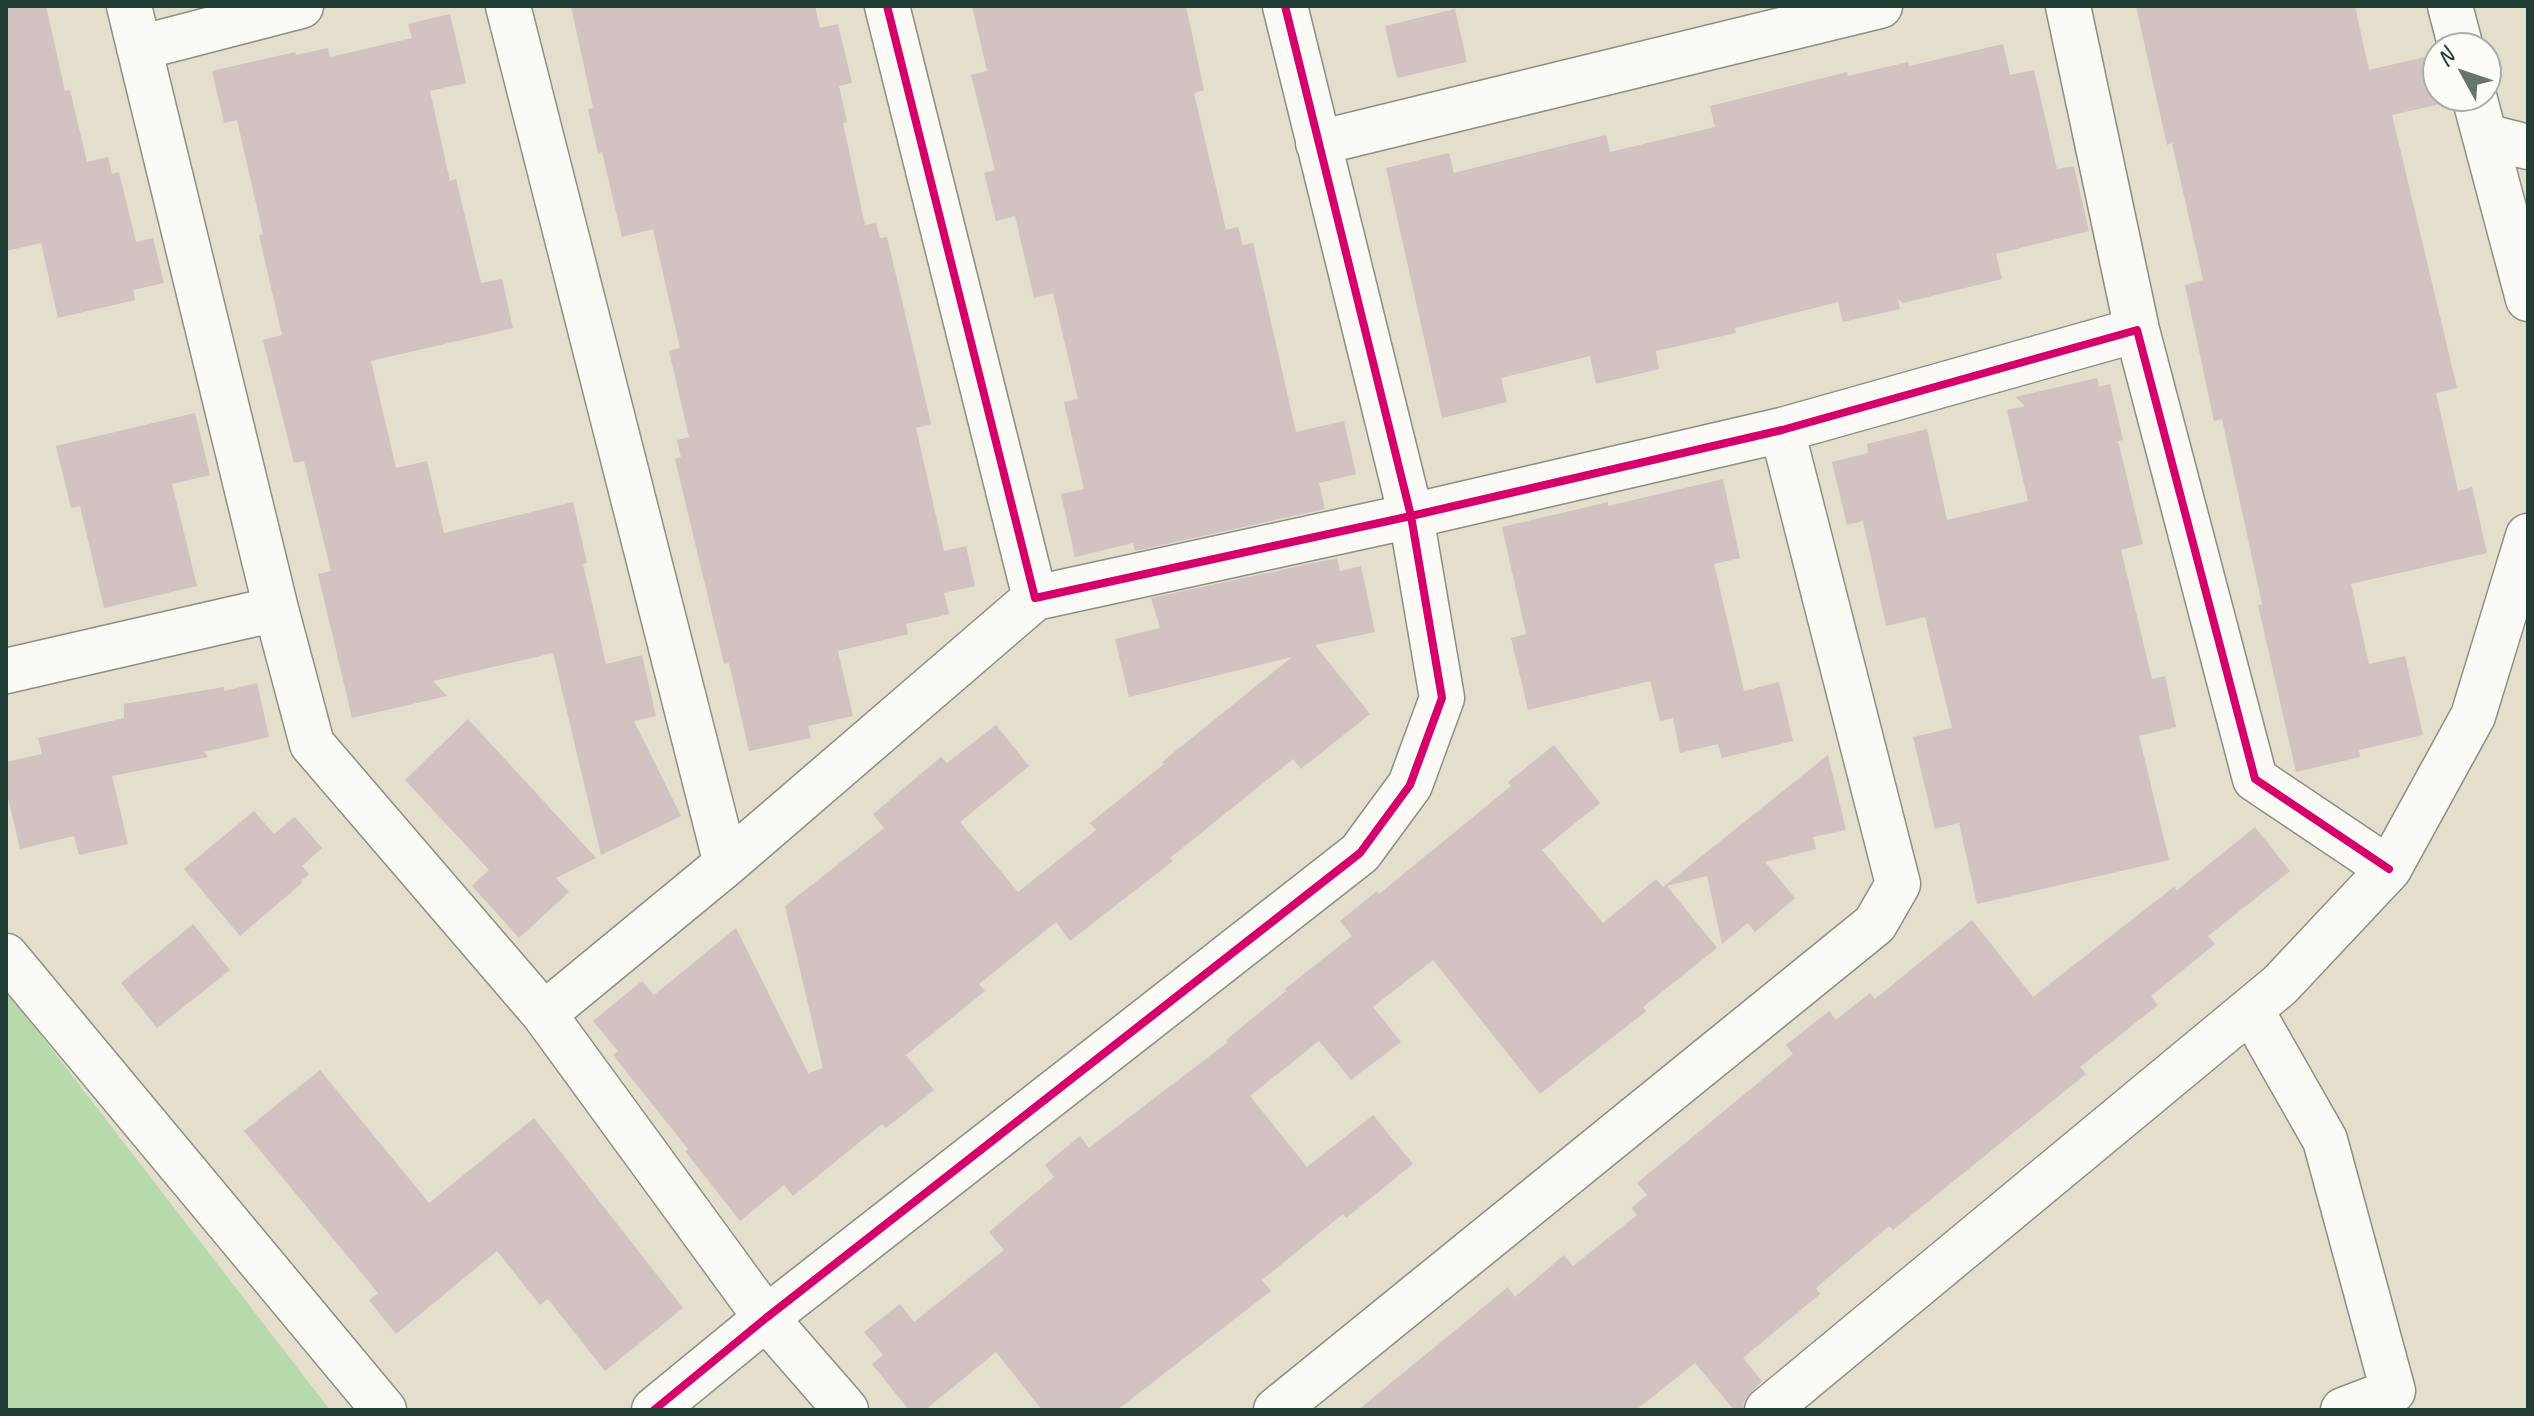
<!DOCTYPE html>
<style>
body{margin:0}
#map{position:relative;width:2534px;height:1416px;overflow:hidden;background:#e4decc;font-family:Caveat,sans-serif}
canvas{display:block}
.frame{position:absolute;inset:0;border:8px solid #1f3d34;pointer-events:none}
.north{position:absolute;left:2422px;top:32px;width:80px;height:80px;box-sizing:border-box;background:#fdfcf7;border:2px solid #a4b0a9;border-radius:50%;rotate:310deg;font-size:22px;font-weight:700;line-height:32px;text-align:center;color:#1f3d34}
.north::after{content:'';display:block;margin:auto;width:28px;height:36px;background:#647569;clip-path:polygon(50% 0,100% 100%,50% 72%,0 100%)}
</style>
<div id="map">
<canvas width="2534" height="1416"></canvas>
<div class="frame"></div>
<div class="north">N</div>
</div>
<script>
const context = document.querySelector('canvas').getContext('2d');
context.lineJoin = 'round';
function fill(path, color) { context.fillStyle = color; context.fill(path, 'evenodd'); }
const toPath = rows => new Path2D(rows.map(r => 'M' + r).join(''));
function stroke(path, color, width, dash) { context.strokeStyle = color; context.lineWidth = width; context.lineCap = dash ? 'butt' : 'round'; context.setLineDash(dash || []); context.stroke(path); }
const green = toPath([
 [6,990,330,1410,6,1410]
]);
const building = toPath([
 [6,6,46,6,65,91,70,90,87,162,108,157,112,174,119,172,136,242,153,238,164,283,133,290,135,300,58,318,41,243,6,251],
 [571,6,815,6,820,28,838,24,852,83,839,86,847,122,843,123,865,225,876,223,880,238,887,237,920,377,931,424,916,428,944,551,966,546,975,586,944,593,949,614,906,624,908,634,838,651,853,716,808,726,811,738,749,751,729,663,724,664,675,459,681,457,677,440,689,437,669,351,680,348,653,229,622,237,602,152,598,153,588,109,593,108],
 [972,6,1186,6,1204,90,1194,93,1226,230,1238,227,1243,245,1253,243,1296,432,1344,421,1356,474,1319,483,1325,509,1135,551,1133,543,1075,557,1061,494,1084,489,1064,402,1078,399,1053,293,1034,298,1015,216,996,221,984,173,995,170,971,75,987,71],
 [2136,6,2355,6,2369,70,2429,56,2440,104,2392,115,2457,388,2436,393,2458,491,2472,487,2487,553,2351,584,2369,664,2405,656,2423,735,2359,750,2360,757,2296,772,2258,605,2262,604,2222,419,2214,421,2185,285,2203,280,2172,143,2167,145],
 [1455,9,1467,62,1397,78,1385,26],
 [450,14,466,83,430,91,450,181,456,179,481,283,502,279,513,328,371,361,396,468,427,461,444,533,573,502,587,563,583,564,606,664,642,655,656,716,634,721,681,816,601,855,553,653,433,681,447,696,352,718,318,574,331,571,304,461,294,463,263,340,282,335,259,235,263,234,237,120,224,123,212,71,295,52,296,55,328,48,330,57,412,38,408,24],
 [2003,44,2010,75,2034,70,2057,169,2074,166,2089,231,1996,254,2002,279,1903,303,1898,299,1900,309,1843,322,1838,302,1735,328,1736,333,1656,351,1659,369,1596,384,1590,356,1501,378,1507,402,1442,418,1386,168,1449,153,1454,173,1606,135,1610,152,1715,127,1710,106,1847,72,1848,76,1908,62,1909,66],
 [2097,378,2099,387,2110,384,2123,440,2118,441,2143,544,2121,550,2152,679,2165,676,2176,727,2139,736,2169,860,1977,904,1959,823,1935,829,1913,737,1952,728,1925,617,1886,626,1863,521,1847,525,1832,462,1868,453,1867,444,1927,429,1947,520,2028,501,2007,410,2025,406,2015,397],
 [195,413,210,475,172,484,197,586,104,608,80,506,71,508,56,446],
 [1723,479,1740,558,1714,564,1744,691,1779,682,1793,741,1722,758,1718,744,1680,753,1673,718,1660,721,1650,681,1528,710,1511,638,1526,634,1502,527,1608,502,1608,506],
 [1337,558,1340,571,1361,566,1375,632,1315,645,1370,714,1301,769,1293,759,1170,858,1173,861,1070,941,1056,922,979,984,985,991,906,1055,934,1090,886,1128,882,1124,793,1196,784,1185,740,1221,685,1151,688,1149,613,1055,618,1051,593,1021,642,981,654,995,736,928,808,1073,823,1068,785,906,884,828,873,814,941,757,947,763,996,725,1029,766,960,822,1018,892,1096,830,1090,823,1164,764,1162,762,1292,657,1129,697,1115,639,1160,628,1151,598],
 [257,683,269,737,204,752,208,757,112,776,128,844,79,855,74,836,20,849,6,789,6,762,42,754,38,738,124,718,124,704,224,687,224,691],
 [468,719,596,858,556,878,569,892,519,938,472,886,489,870,405,780],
 [1554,745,1600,803,1542,850,1603,923,1656,879,1663,887,1828,755,1846,830,1813,837,1816,849,1765,862,1795,898,1755,932,1748,923,1722,944,1707,876,1667,886,1717,948,1643,1007,1646,1011,1640,1016,1540,1094,1433,960,1373,1007,1401,1042,1351,1080,1319,1041,1250,1096,1307,1167,1373,1115,1413,1164,1346,1218,1343,1214,1262,1280,1271,1291,1117,1410,1042,1410,996,1352,925,1410,909,1410,872,1364,883,1355,864,1332,900,1304,914,1322,1004,1250,989,1232,1054,1177,1045,1165,1080,1136,1089,1148,1228,1042,1226,1040,1286,991,1285,989,1352,936,1340,921,1377,891,1379,894,1511,786,1508,782],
 [254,811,274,834,295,817,322,848,302,866,309,874,301,881,302,883,240,936,184,869],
 [2255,827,2290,871,2208,936,2215,944,2151,996,2158,1005,2080,1067,2086,1074,1893,1230,1889,1226,1816,1288,1820,1294,1743,1358,1762,1381,1744,1401,1743,1410,1734,1410,1695,1363,1636,1410,1358,1410,1508,1287,1515,1297,1564,1255,1573,1266,1637,1215,1631,1208,1647,1195,1637,1183,1793,1054,1786,1045,1829,1011,1836,1020,1870,993,1875,999,1972,920,2033,997,2175,886,2176,891],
 [193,924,230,970,157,1028,121,983],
 [320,1070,429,1203,534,1118,683,1308,605,1371,548,1299,540,1305,497,1251,396,1334,369,1300,378,1293,244,1131]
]);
const minor = toPath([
 [129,6,276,609,312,744,544,1014,766,1318,846,1410],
 [508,6,726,864],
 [887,6,1035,598,1411,516,1782,430,2137,330,2255,779,2389,869],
 [2068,6,2137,330],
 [2450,6,2461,48],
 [139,48,301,6],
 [2474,96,2528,299],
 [2485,136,2528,147],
 [1318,143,1880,6],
 [6,671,276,609],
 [6,956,384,1410],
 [2251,1010,2325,1140,2393,1391,2343,1410],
 [544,1014,726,864,1035,598],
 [654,1410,766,1318,1360,853,1410,785,1442,698,1411,516,1285,6],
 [1276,1410,1875,924,1898,884,1782,430],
 [1767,1410,2280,985,2389,869,2473,716,2528,536]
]);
const cycleway = toPath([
 [887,6,1035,598,1411,516,1782,430,2137,330,2255,779,2389,869],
 [654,1410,766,1318,1360,853,1410,785,1442,698,1411,516,1285,6]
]);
fill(green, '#b6daac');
fill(building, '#d2c2c2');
stroke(minor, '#8d8f84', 47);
stroke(minor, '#fbfaf7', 44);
stroke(cycleway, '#d6006c', 8);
</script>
